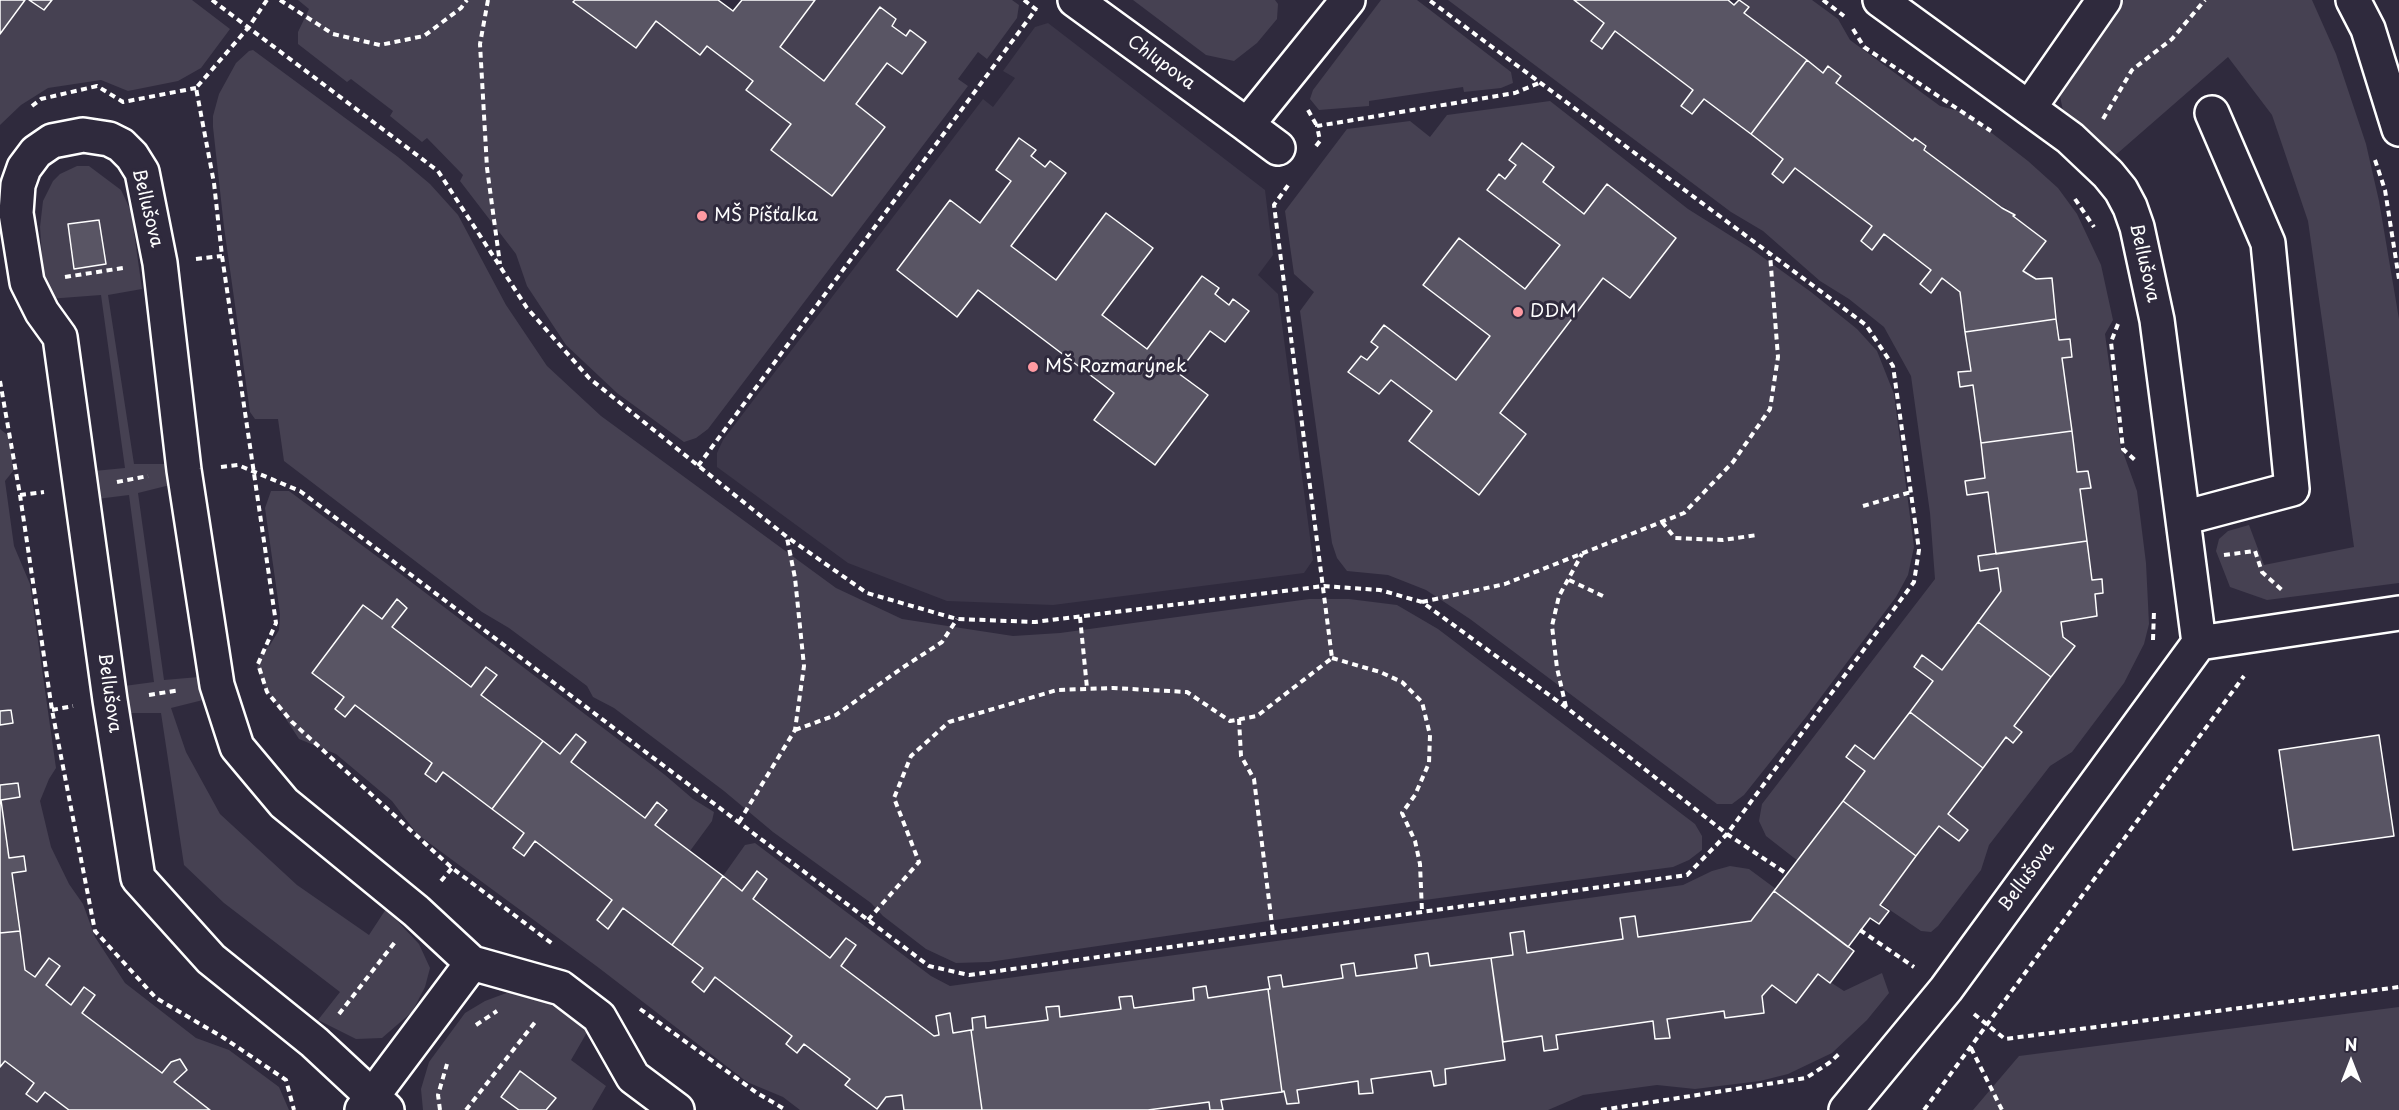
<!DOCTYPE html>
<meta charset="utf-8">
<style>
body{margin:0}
#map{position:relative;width:2399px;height:1110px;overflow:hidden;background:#2f2a3d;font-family:"Playpen Sans",sans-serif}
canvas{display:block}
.north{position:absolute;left:2321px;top:1032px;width:60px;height:60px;-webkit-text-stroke:4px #2f2a3d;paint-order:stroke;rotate:0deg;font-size:16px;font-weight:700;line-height:24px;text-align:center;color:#fff}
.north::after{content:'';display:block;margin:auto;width:21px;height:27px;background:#fff;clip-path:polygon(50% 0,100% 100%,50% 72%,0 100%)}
</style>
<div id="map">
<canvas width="2399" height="1110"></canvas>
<div class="north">N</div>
</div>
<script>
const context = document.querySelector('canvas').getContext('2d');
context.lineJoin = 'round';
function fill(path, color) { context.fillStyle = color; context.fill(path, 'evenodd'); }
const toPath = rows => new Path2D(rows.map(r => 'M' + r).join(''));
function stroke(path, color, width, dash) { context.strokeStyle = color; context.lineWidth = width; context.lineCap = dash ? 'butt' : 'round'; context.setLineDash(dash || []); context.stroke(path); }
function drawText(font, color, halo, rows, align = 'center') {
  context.font = font + ' "Playpen Sans",sans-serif'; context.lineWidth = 6; context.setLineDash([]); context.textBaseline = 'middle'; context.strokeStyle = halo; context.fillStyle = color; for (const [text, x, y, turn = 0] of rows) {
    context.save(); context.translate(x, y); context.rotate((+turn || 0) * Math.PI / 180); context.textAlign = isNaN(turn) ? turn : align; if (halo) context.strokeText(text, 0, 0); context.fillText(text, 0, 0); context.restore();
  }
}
const built = toPath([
 [1048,23,1265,190,1273,255,1258,275,1278,294,1313,560,1304,573,1053,605,947,601,848,563,717,467,717,453,723,440,983,99,993,107,1015,78,1003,71,1035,27]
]);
const green = toPath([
 [25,0,29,0,43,10,51,0,192,0,230,29,201,68,178,81,128,91,101,80,48,88,21,105,0,125,0,34],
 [298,0,575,0,574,2,636,47,656,21,700,55,707,46,753,81,747,91,791,124,771,150,832,196,885,127,856,104,887,63,902,74,926,42,910,30,906,36,892,26,896,19,880,7,824,81,780,47,815,0,1012,0,1019,5,1017,18,987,59,978,52,958,79,968,86,708,429,696,438,684,442,617,393,566,345,527,286,516,254,460,181,463,175,427,138,422,142,390,116,393,111,351,79,347,82,298,44,298,32,309,9],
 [1133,0,1275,0,1278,4,1277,19,1257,43,1234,61,1206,55],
 [1381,0,1417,0,1511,72,1513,83,1501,88,1464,92,1463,87,1369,101,1369,106,1319,110,1310,99,1313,90],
 [1448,0,1575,0,1605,23,1591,41,1603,49,1616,31,1694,90,1681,106,1692,114,1705,99,1784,159,1772,174,1783,182,1795,168,1873,226,1862,241,1873,249,1884,234,1931,270,1920,284,1931,293,1943,278,1960,292,1971,371,1959,372,1973,385,1986,478,1968,495,1988,492,2001,591,1942,670,1923,655,1915,666,1934,681,1875,759,1855,745,1847,757,1866,771,1798,861,1766,836,1759,821,1762,804,1935,579,1930,513,1911,376,1884,327,1849,299,1820,281,1763,231,1731,212],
 [1740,0,1812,0,1838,19,1850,40,1940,106,1966,113,2028,161,2058,188,2077,214,2101,265,2113,320,2105,334,2120,444,2137,491,2146,563,2149,624,2144,644,2124,683,2072,752,2050,766,1989,845,1981,870,1938,926,1931,932,1921,931,1881,904,1940,826,1960,840,1968,830,1948,814,2007,737,2014,743,2022,732,2015,726,2074,647,2063,637,2061,622,2097,616,2095,594,2104,592,2102,579,2093,580,2080,489,2091,488,2089,470,2078,472,2072,431,2062,358,2073,357,2071,339,2060,340,2052,279,2036,279,2024,271,2046,241,2014,216,2015,215,2004,207,2003,208,1925,150,1927,146,1916,138,1914,141,1837,83,1841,76,1829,66,1824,73,1745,13,1749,7],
 [2124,0,2312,0,2336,54,2366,144,2379,201,2399,319,2399,583,2267,600,2230,587,2216,551,2219,539,2228,531,2249,525,2264,565,2354,547,2308,221,2272,115,2228,57,2111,159,2064,116,2060,96,2068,76],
 [253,50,398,157,430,184,458,215,506,305,547,366,601,416,836,588,902,619,1013,636,1060,633,1309,599,1349,599,1397,605,1438,629,1695,824,1702,836,1702,850,1689,860,1673,867,1289,918,989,962,956,963,926,949,883,916,871,903,773,832,724,791,614,708,593,697,587,686,509,628,482,612,284,461,278,419,255,419,250,412,224,227,213,127,213,116,219,94,236,63,249,51],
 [1550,101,1688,209,1750,248,1811,292,1857,329,1877,351,1894,394,1914,547,1908,575,1896,597,1806,717,1744,795,1732,804,1717,804,1470,619,1426,590,1388,575,1347,571,1337,558,1332,543,1300,311,1314,292,1294,274,1285,211,1347,129,1410,121,1430,137,1447,115],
 [1510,160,1584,214,1607,184,1676,238,1630,298,1603,278,1500,413,1432,411,1391,380,1379,394,1349,372,1361,356,1367,360,1378,347,1456,380,1560,245,1487,190,1499,174,1505,179,1516,165],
 [77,166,89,166,121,190,131,211,142,289,108,295,134,464,167,464,170,485,138,493,164,680,199,677,203,700,171,708,186,752,220,814,297,885,369,935,386,909,419,944,430,968,425,987,412,1012,382,1038,356,1039,318,1020,340,992,224,903,184,865,161,713,128,713,124,686,154,682,129,495,97,499,94,471,125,468,101,295,48,299,43,271,40,227,43,201,53,181,60,174],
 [99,220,106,264,74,269,68,224],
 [0,429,10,437,13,471,5,481,14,546,30,584,56,768,49,779,40,801,51,847,69,884,83,904,95,937,125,983,196,1038,229,1050,279,1087,289,1110,210,1110,174,1082,179,1075,180,1059,171,1062,162,1073,82,1013,95,995,84,987,71,1005,46,985,60,966,49,958,35,977,25,970,12,873,26,871,25,857,9,858,1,800,19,797,18,783,0,785,0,725,13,723,11,710,0,711],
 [271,491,289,491,402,575,665,775,693,799,714,812,712,821,690,851,656,825,668,809,657,802,645,817,572,762,586,742,576,735,561,754,482,695,497,675,487,667,471,686,393,627,408,607,397,600,382,619,363,605,313,673,344,697,335,709,346,717,355,705,433,763,425,773,436,782,444,772,524,833,514,848,525,856,536,841,613,900,608,928,624,908,703,968,692,982,704,991,715,977,793,1036,787,1044,798,1053,804,1045,850,1079,846,1085,877,1109,887,1096,902,1095,905,1110,800,1110,783,1097,747,1082,599,968,417,834,392,801,336,754,299,739,263,684,257,668,261,653,270,645,279,630,280,614,265,508],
 [755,843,931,976,950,986,1683,885,1712,871,1730,866,1749,869,1776,889,1751,921,1638,937,1635,917,1622,918,1624,939,1528,953,1524,931,1510,933,1513,955,1431,966,1428,953,1416,955,1417,968,1357,976,1355,963,1342,965,1343,978,1284,987,1282,975,1269,976,1270,989,1268,989,1208,998,1207,986,1194,987,1195,999,1135,1007,1133,995,1120,997,1122,1009,1061,1016,1059,1006,1047,1007,1048,1020,987,1028,985,1016,973,1018,974,1030,953,1033,950,1014,937,1016,940,1035,934,1036,841,966,856,945,846,938,831,958,753,899,768,879,758,871,742,891,723,876,745,845],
 [1882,973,1889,993,1867,1020,1832,1053,1788,1074,1760,1081,1695,1089,1657,1085,1583,1095,1548,1110,1223,1110,1222,1100,1285,1091,1288,1104,1299,1102,1297,1089,1358,1081,1361,1094,1373,1092,1371,1079,1432,1071,1434,1085,1447,1084,1445,1069,1505,1060,1503,1042,1542,1036,1545,1051,1559,1049,1556,1034,1654,1021,1670,1038,1667,1019,1724,1011,1726,1018,1764,1012,1762,996,1772,985,1796,1003,1818,974,1844,991],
 [509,992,540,998,589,1029,571,1060,606,1086,592,1110,546,1110,555,1097,520,1071,501,1097,519,1110,423,1110,421,1089,429,1062,465,1013,485,1001],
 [2399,1007,2399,1110,1973,1110,2019,1056],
 [5,1061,34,1083,26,1094,37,1102,45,1092,69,1110,0,1110,0,1067],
 [1209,1102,1210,1110,1149,1110]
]);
const building = toPath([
 [0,0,25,0,0,34,0,0],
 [29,0,52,0,44,10,29,0],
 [575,0,718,0,733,11,742,0,815,0,780,47,824,81,880,7,896,19,892,26,906,36,910,30,926,42,902,74,887,63,856,104,885,127,832,196,771,150,791,124,746,90,753,81,707,46,700,55,656,21,636,48,573,2,575,0],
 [1574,0,1728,0,1734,5,1739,0,1749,7,1744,13,1807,60,1751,134,1704,99,1692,114,1681,106,1693,90,1615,31,1602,49,1591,41,1604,23,1574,0],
 [1807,60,1823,73,1828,66,1841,76,1836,83,1913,141,1915,138,1926,146,1924,150,2002,208,2015,215,2013,216,2046,241,2023,271,2036,279,2052,278,2056,319,1965,332,1960,292,1942,278,1931,293,1920,284,1931,270,1884,234,1872,250,1861,241,1872,226,1795,168,1783,183,1772,174,1783,159,1751,134,1807,60],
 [1019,138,1036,150,1031,156,1045,167,1050,161,1066,173,1011,246,1056,280,1106,213,1153,248,1102,315,1147,349,1202,276,1219,288,1215,294,1229,305,1233,299,1249,311,1225,342,1210,331,1178,373,1208,395,1155,465,1094,420,1114,393,978,290,957,317,897,270,950,200,980,223,1011,181,996,170,1019,138],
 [1522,143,1554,167,1543,182,1584,214,1607,184,1676,238,1630,298,1603,278,1500,413,1526,434,1479,495,1409,441,1432,411,1391,380,1379,394,1348,372,1361,356,1367,360,1378,347,1371,342,1384,325,1456,380,1490,336,1423,285,1459,238,1525,289,1560,245,1487,190,1499,174,1505,179,1516,165,1509,160,1522,143],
 [99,220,106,264,74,269,68,224,99,220],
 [2056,319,2059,340,2070,339,2072,357,2062,358,2072,431,1981,443,1973,385,1960,387,1958,372,1971,371,1965,332,2056,319],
 [2072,431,2077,472,2088,471,2091,488,2080,489,2087,541,1996,554,1988,492,1967,495,1965,481,1985,478,1981,443,2072,431],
 [2087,541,2092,580,2102,579,2103,593,2095,594,2097,616,2061,622,2063,637,2075,646,2051,677,1978,622,2001,591,1998,568,1980,571,1978,556,2087,541],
 [397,599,407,608,392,627,471,687,486,667,497,675,481,695,543,741,492,809,443,772,436,782,425,774,432,763,355,705,345,717,335,709,344,697,312,673,363,605,382,619,397,599],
 [1978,622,2051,677,2014,726,2022,732,2013,743,2006,737,1983,768,1910,712,1933,681,1914,667,1922,655,1942,670,1978,622],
 [11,710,13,723,0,725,0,711,11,710],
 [1910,712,1983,768,1948,814,1968,830,1959,841,1939,826,1916,856,1843,801,1865,771,1846,757,1855,745,1874,759,1910,712],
 [576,734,586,742,571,762,645,818,657,802,667,810,655,825,723,876,672,945,623,908,608,929,597,920,612,900,535,841,524,856,513,848,524,833,492,809,543,741,560,754,576,734],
 [2379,735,2394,836,2293,850,2279,750,2379,735],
 [18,783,20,797,1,800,9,858,24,856,26,871,12,873,20,931,0,933,0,785,18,783],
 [1843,801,1916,856,1880,905,1889,911,1879,924,1870,918,1848,947,1774,891,1843,801],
 [757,871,767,879,753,899,830,958,846,938,856,945,841,966,934,1036,939,1035,936,1016,950,1013,953,1033,971,1030,982,1110,904,1110,902,1095,886,1097,877,1109,845,1085,850,1079,804,1044,797,1053,786,1044,792,1036,715,977,704,992,692,982,703,968,672,945,723,876,742,891,757,871],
 [1774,891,1854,951,1830,983,1818,974,1796,1003,1772,985,1762,996,1764,1013,1725,1018,1724,1011,1667,1019,1670,1038,1655,1039,1653,1021,1556,1035,1558,1049,1544,1051,1542,1036,1503,1042,1491,958,1513,955,1510,933,1524,931,1527,953,1623,939,1620,918,1635,916,1638,937,1751,921,1774,891],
 [20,931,25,970,35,977,49,958,60,966,46,985,71,1005,84,987,95,995,82,1013,162,1073,171,1062,180,1059,187,1070,174,1082,210,1110,69,1110,45,1092,37,1102,26,1094,34,1083,5,1061,0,1067,0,933,20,931],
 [1428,953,1430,966,1491,958,1505,1060,1445,1069,1446,1084,1434,1086,1431,1071,1371,1079,1373,1093,1359,1094,1358,1081,1297,1090,1299,1103,1287,1104,1284,1091,1282,1092,1268,989,1270,989,1268,977,1281,975,1283,987,1343,978,1341,965,1354,963,1356,976,1417,968,1415,955,1428,953],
 [1206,986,1208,998,1268,989,1282,1092,1221,1100,1223,1110,1210,1110,1209,1102,1148,1110,982,1110,971,1030,973,1030,972,1018,985,1016,986,1028,1048,1020,1046,1007,1059,1006,1060,1017,1121,1009,1119,997,1132,996,1134,1008,1194,1000,1193,988,1206,986],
 [520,1071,556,1098,546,1110,519,1110,501,1097,520,1071]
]);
const path = toPath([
 [212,0,438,171,527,308,589,378,787,537,867,593,957,619,1035,622,1324,586,1380,590,1422,602,1567,708,1727,834,1787,874],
 [267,0,248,28,196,88,214,183,222,256,276,623,258,664,267,692,292,722,452,868,554,945],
 [280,0,333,34,380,45,424,36,461,8,467,0],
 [488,0,480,44,487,168,500,264],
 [1024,0,1038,11],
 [1823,0,1844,16],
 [1853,29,1864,47,1991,131],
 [32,106,41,99,97,86,123,102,196,88],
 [1308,110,1317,126],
 [2103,119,2132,70,2172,39,2205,0],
 [1316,146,1320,141,1317,126,1515,93,1539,83],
 [2375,160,2385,190,2399,279],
 [2075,199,2094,227],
 [196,259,222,256],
 [65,277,123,268],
 [2118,324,2111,342,2123,449,2137,462],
 [0,381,20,495,52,710,95,931,156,998,224,1038,286,1080,294,1110],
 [698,466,1036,9],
 [221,467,238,465,300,491,929,966,969,975,1687,875,1727,834,1914,582,1919,550,1893,366,1866,325,1429,0],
 [117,482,148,476],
 [20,495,44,492],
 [1863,506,1911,492],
 [1662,522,1675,538,1723,540,1757,535],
 [2224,555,2255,551,2262,572,2283,591],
 [1569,580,1605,597],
 [1422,602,1505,584,1684,513,1733,462,1770,409,1778,357,1770,254],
 [1080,617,1087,688],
 [2153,640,2154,611],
 [1332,658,1380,672,1402,682,1422,702,1430,735,1429,763,1415,795,1402,813,1415,841,1420,864,1422,912],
 [149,695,180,690],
 [1566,707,1557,668,1552,626,1559,596,1582,554],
 [52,710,73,706],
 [1239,719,1241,756,1254,779,1273,933],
 [795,730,836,715,902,668,942,642,957,619],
 [739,822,795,730,804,666,795,578,787,538],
 [441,881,452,868],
 [868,920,919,862,894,798,911,756,949,722,1057,690,1113,688,1187,692,1230,721,1257,716,1332,658,1274,205,1289,184],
 [1860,930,1914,967],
 [640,1009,757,1093,786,1110],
 [339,1014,395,942],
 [1974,1014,2005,1039,2399,987],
 [476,1025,497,1011],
 [1971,1048,2002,1110],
 [440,1110,438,1095,447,1064],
 [466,1110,536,1021],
 [1601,1110,1806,1078,1829,1063,1839,1054],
 [1924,1110,2244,676]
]);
const minor = toPath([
 [1075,0,1247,125,1348,0],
 [2353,0,2368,29,2399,129],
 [2029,108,2104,0],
 [1247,125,1278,148],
 [2183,518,2292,489,2268,243,2212,113],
 [2199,643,2399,613],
 [362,1110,472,963],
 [387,1110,314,1042,211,959,138,878,110,700,60,337,42,312,27,282,16,213,18,185,24,168,36,152,52,141,83,135,109,139,121,145,132,156,142,172,160,263,184,470,217,685,237,747,284,803,416,911,472,963,561,988,599,1017,633,1077,677,1110],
 [1846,1110,1946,989,2199,643,2157,320,2137,227,2130,207,2121,190,2108,174,2070,138,1880,0]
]);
const markers = [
 [702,216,6,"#ff9aa2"],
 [1518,312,6,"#ff9aa2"],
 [1033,367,6,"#ff9aa2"]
];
const streetNames = [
 ["Chlupova",1161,63,36],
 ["Bellušova",147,208,76],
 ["Bellušova",2144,263,77],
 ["Bellušova",109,693,82],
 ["Bellušova",2027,877,-54]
];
const poiNames = [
 ["MŠ Píšťalka",714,216],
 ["DDM",1530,312],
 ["MŠ Rozmarýnek",1045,367]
];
fill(built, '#3c3749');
fill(green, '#464152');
fill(building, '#595564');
stroke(building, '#fff', 1.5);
stroke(minor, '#fff', 38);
stroke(path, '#fff', 4, [6, 4.5]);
stroke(minor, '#2f2a3d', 33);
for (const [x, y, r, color] of markers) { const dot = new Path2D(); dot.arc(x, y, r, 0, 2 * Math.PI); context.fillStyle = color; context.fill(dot); stroke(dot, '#2f2a3d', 2); }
drawText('18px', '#fff', '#2f2a3d', streetNames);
drawText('18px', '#fff', '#2f2a3d', poiNames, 'left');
</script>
